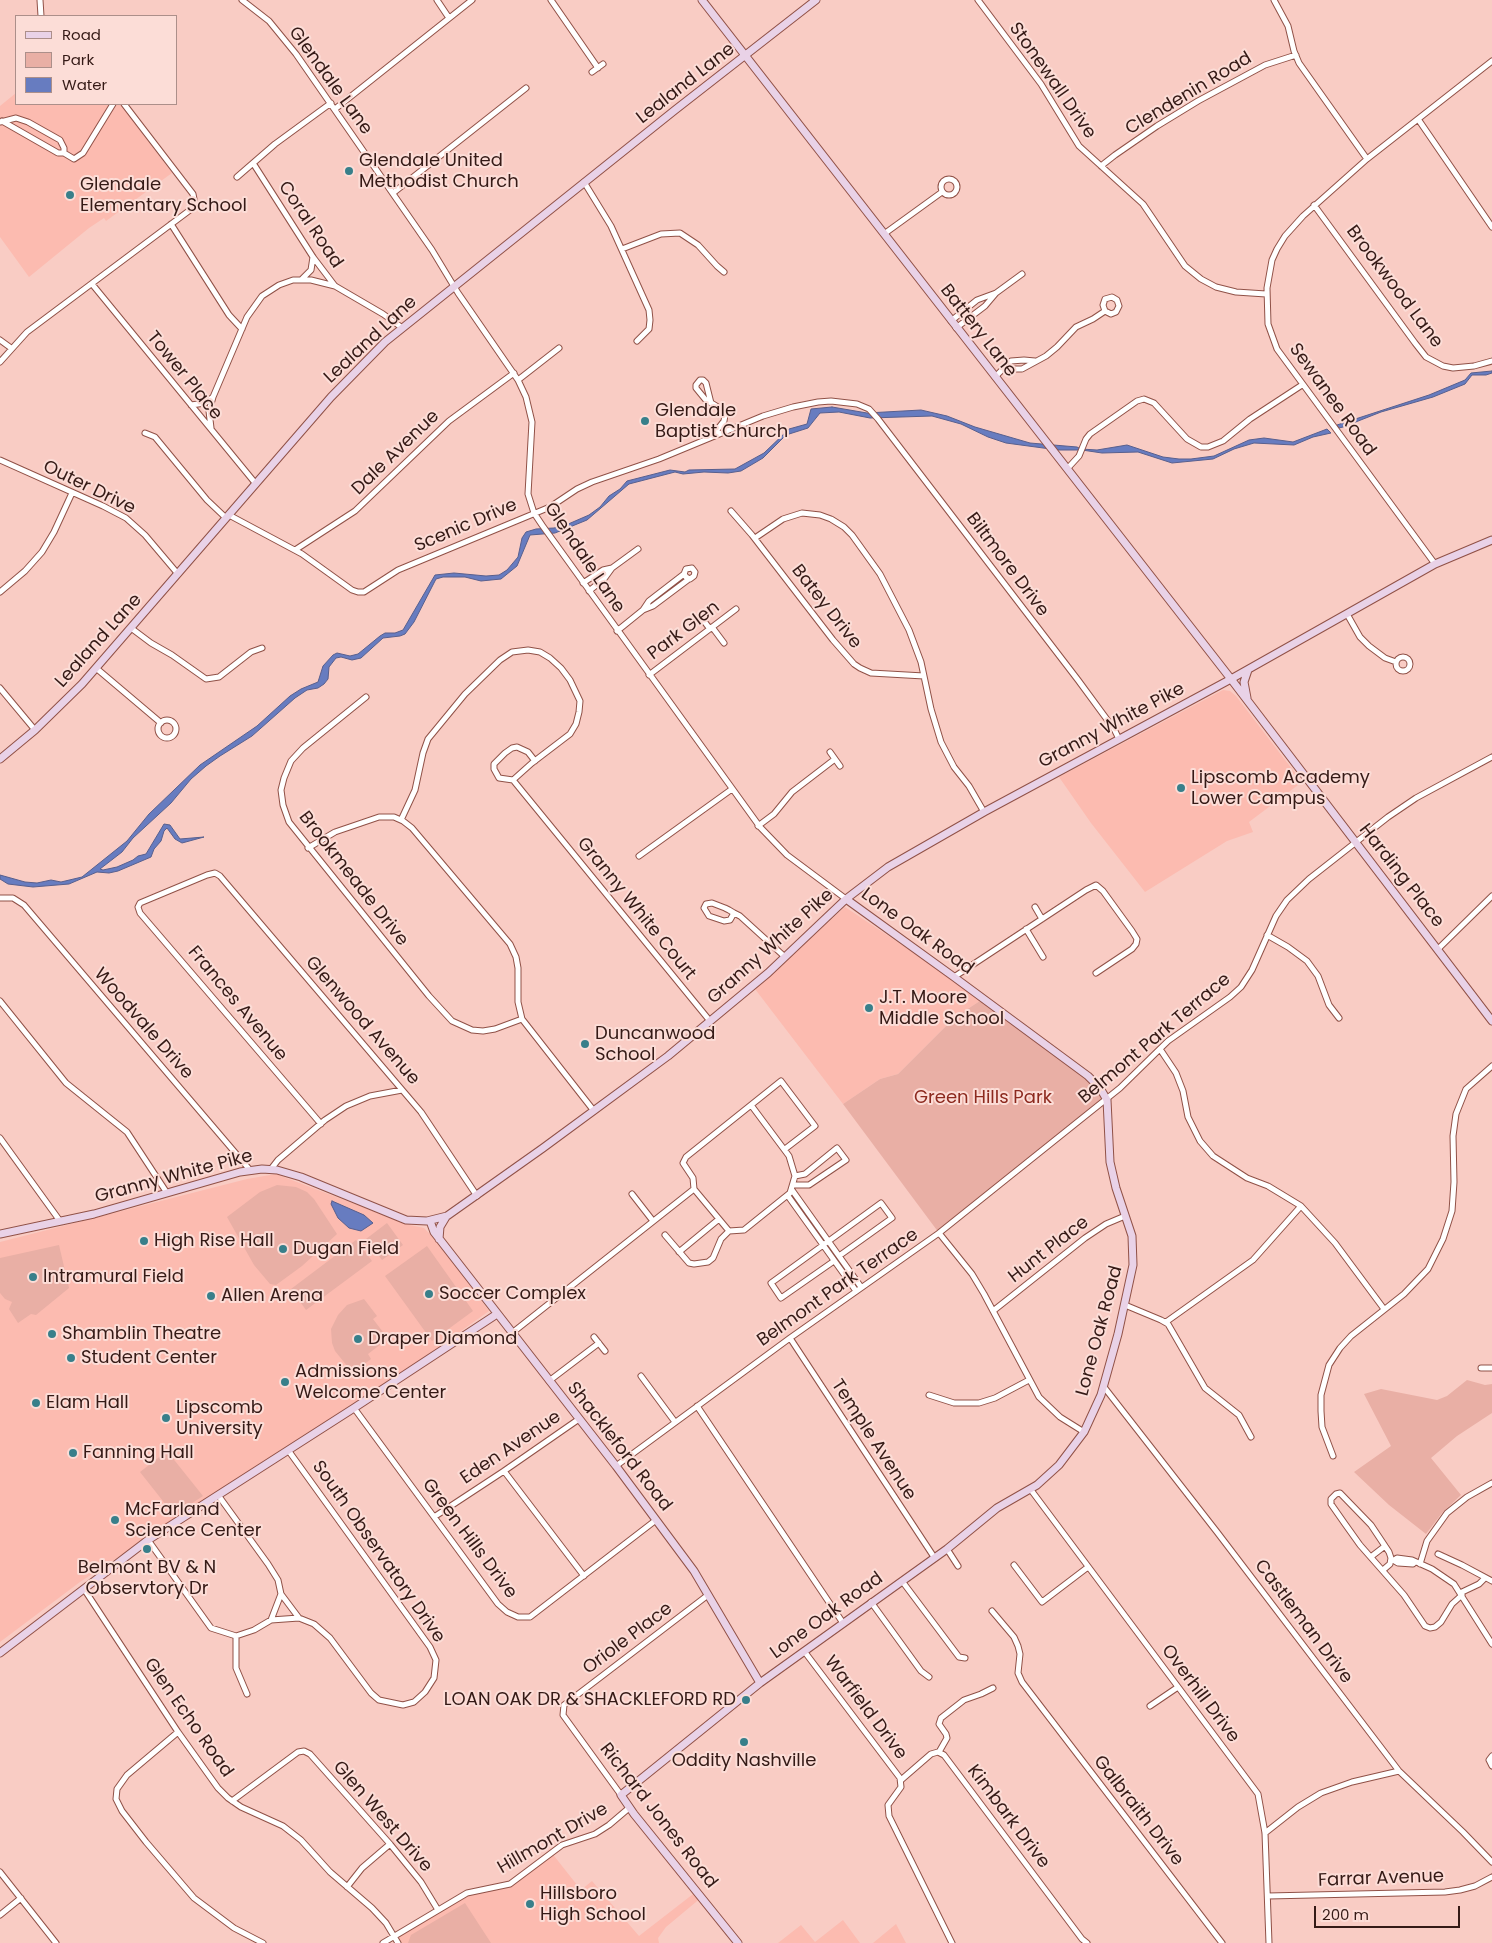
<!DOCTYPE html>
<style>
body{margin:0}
#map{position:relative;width:1492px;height:1943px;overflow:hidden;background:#f9ccc4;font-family:Poppins,sans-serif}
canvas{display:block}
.legend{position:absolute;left:15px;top:15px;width:162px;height:90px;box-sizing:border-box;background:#fcddd7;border:1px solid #ac8f8a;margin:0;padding:6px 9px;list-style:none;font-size:15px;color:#351a16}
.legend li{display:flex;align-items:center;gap:10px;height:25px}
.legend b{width:25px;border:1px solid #ac8f8a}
.scale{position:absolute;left:1314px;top:1906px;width:146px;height:22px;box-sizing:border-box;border:2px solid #351a16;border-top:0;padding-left:6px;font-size:15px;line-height:18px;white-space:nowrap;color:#351a16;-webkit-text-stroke:4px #fcddd7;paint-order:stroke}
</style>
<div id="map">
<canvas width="1492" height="1943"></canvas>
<ul class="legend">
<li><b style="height:6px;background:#e9d2e7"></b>Road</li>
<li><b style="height:14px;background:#e9afa5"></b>Park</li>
<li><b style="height:14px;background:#677cc0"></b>Water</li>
</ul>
<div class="scale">200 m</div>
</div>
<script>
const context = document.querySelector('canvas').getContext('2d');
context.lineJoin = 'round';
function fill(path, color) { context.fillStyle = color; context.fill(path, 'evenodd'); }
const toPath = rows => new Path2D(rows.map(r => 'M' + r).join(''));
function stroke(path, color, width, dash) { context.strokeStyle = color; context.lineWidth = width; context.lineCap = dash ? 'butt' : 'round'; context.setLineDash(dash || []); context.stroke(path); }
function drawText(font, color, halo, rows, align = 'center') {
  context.font = font + ' Poppins,sans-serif'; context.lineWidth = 4; context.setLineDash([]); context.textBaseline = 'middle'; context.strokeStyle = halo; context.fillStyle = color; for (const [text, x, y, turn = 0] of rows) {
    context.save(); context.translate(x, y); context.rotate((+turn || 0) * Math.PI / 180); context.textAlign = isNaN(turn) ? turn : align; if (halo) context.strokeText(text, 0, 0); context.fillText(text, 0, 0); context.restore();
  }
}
const built = toPath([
 [16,93,16,104,120,104,172,173,106,221,104,218,89,228,29,277,0,237,0,106],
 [1223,690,1230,691,1236,696,1302,782,1249,822,1253,832,1227,841,1145,892,1091,823,1059,777],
 [845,907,983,999,955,1017,898,1074,880,1079,843,1104,755,989],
 [276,1174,410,1225,424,1228,437,1241,489,1311,425,1357,80,1582,0,1642,0,1242,247,1179],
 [551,1852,581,1890,592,1881,639,1936,697,1891,702,1897,666,1927,658,1938,659,1943,398,1943,395,1936,459,1897,517,1883],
 [843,1920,860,1943,778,1943,801,1925,815,1942],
 [896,1924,906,1943,873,1943]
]);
const green = toPath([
 [983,999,1088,1076,1106,1098,939,1233,843,1104,880,1079,898,1074,955,1017],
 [277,1185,296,1187,307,1192,314,1199,337,1234,302,1266,276,1285,270,1284,254,1265,227,1217,260,1192],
 [387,1223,403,1245,382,1260,366,1239],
 [356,1240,372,1261,306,1310,291,1289],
 [59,1245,69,1288,36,1315,31,1314,18,1323,9,1309,12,1302,5,1299,0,1293,0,1258],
 [427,1246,473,1311,432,1341,385,1276],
 [364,1299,377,1316,373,1319,386,1336,385,1341,368,1354,371,1359,347,1377,343,1371,348,1367,335,1351,332,1343,331,1329,338,1315,347,1305],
 [1467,1380,1485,1385,1492,1384,1492,1413,1457,1436,1431,1458,1461,1495,1442,1513,1426,1534,1389,1505,1354,1472,1391,1446,1364,1394,1381,1389,1437,1400,1447,1396],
 [167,1451,203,1496,174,1515,140,1472],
 [465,1903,491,1943,408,1943,411,1935]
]);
const water = toPath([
 [1492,371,1492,373,1486,375,1472,375,1465,384,1433,397,1381,412,1343,427,1339,428,1337,425,1429,395,1465,380,1471,373,1492,371],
 [832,407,867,413,921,410,947,416,975,427,1030,443,1077,447,1081,449,1097,450,1127,445,1163,457,1179,459,1191,459,1214,456,1249,440,1264,438,1293,442,1327,429,1331,433,1313,437,1294,445,1254,443,1234,449,1213,459,1172,463,1138,452,1102,453,1082,450,1058,450,1006,443,988,437,961,424,932,416,870,418,839,412,820,413,808,428,786,435,763,458,741,471,728,473,704,472,683,474,675,472,629,484,587,520,555,533,530,535,517,566,501,579,481,581,465,577,443,577,436,579,414,622,405,634,400,636,383,638,361,658,352,660,341,657,336,658,329,667,328,679,324,684,318,688,307,690,295,698,252,736,220,756,206,766,191,779,171,803,133,838,122,852,100,869,103,870,117,867,133,860,138,856,146,854,164,824,170,825,180,839,204,837,182,843,175,839,167,828,164,831,161,841,154,849,151,857,118,871,109,873,97,872,69,884,33,887,8,884,0,879,0,875,25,882,37,883,51,880,61,882,82,877,127,841,149,814,200,765,257,726,290,696,301,689,318,682,323,666,333,655,337,653,350,656,358,654,380,636,385,633,395,633,403,630,435,575,454,573,486,576,499,575,507,570,518,557,522,538,526,532,536,529,554,528,566,525,589,515,600,507,609,496,620,489,627,481,670,470,685,472,689,470,735,469,764,453,789,429,807,424,811,409,832,407],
 [332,1201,364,1215,373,1223,361,1231,349,1228,338,1218,331,1204,332,1201]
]);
const street = toPath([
 [40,0,41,16],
 [242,0,269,21,296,54,432,250,458,293,518,380,526,397,532,422,528,494,534,513,542,525,760,827,787,855,846,899],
 [437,0,449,18],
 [551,0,598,68],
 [978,0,1041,84,1079,146,1143,204,1185,266,1201,279,1216,287,1236,292,1266,294],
 [1274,0,1288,26,1294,51,1299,63,1367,159],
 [592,72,603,64],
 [335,109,472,0],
 [1418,119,1492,227],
 [2,121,58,153,64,153,74,159,83,153,113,104],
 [0,122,16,118,28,122,60,140,64,148,64,153],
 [253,163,313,257,335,286,383,314,401,327],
 [1101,166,1115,155,1157,126,1198,101,1265,65,1296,55],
 [237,177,275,144,331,103],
 '941 187a8 8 0 1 1 16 0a8 8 0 1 1-16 0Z',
 [584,182,611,226,649,310,650,320,649,329,637,341],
 [393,193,526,88],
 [1314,205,1415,343,1426,357,1443,366,1453,368,1474,366,1492,361],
 [171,224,229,315,242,329],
 [884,234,942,192],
 [622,249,661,234,680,233,698,245,717,266,724,272],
 [302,279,311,270,313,257],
 [92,284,256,484],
 [996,293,1022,274],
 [951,321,977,300,996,293,985,306,956,328],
 [0,340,11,348],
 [0,362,27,332,190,210,195,204,193,194,124,104],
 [1005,369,1022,369,1046,356,1057,347,1076,327,1093,319,1105,311,1111,314,1116,312,1119,306,1117,300,1112,297,1105,299,1103,305,1105,311],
 [995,377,1011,361,1024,360,1035,361],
 [518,380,559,348],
 [711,403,706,383,703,380,700,380,696,385,696,388,705,399,708,401,721,409,725,415,724,421,717,430,718,434],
 [191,405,205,403,213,397,247,317,262,296,279,285,293,280,311,280,335,286],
 [211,428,209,411,213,397],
 [145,433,155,437,207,500,226,518],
 [0,460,103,506,126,518,145,535,178,574],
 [1067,469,1079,456,1086,439,1090,434,1137,401,1144,399,1154,403,1187,439,1201,447,1208,447,1223,441,1250,419,1302,385],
 [731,511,752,535,833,640,854,664,860,668,871,673,924,676],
 [229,515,302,554,352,590,358,592,364,592,398,570,550,507,577,489,592,482,659,459,763,416,793,407,818,402,831,401,857,404,869,409,878,419,1078,680,1114,729,1119,739],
 [755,538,783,519,802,513,820,515,831,519,844,527,852,535,880,574,909,630,921,662,931,709,941,742,954,767,969,786,984,812],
 [295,550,355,511,449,421,514,373],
 [1435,564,1277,349,1268,324,1267,288,1272,260,1277,249,1285,236,1303,216,1367,159,1492,61],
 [612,568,638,549],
 [684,574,686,577,690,579,694,576,695,572,692,568,686,569,684,574,649,601,643,610,653,606,689,579],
 [583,583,603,570,612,568,604,579,589,591],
 [0,592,25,571,42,552,54,532,72,493],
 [1347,614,1360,637,1369,646,1385,658,1396,662],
 [700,616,710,629],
 [712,627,724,643],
 [131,628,151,643,172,655,206,679,219,677,251,652,262,648],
 [617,631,643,610],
 '1396 664a7 7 0 1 1 14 0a7 7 0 1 1-14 0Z',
 [96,668,161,723],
 [649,675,736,609],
 [0,688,35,730],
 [366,697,303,748,291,761,284,778,281,790,283,805,289,822,429,996,452,1021,472,1030,483,1031,495,1029,522,1019],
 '158 729a9 9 0 1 1 18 0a9 9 0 1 1-18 0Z',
 [830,752,840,766],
 [513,780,499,778,494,769,494,764,505,753,512,748,517,747,528,752,535,761],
 [401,820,415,790,423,753,428,739,465,694,500,660,512,652,528,650,540,652,550,658,561,668,570,680,580,701,579,712,576,724,570,734,532,763,513,780,710,1021],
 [758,826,774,814,792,792,835,759],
 [308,848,335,832,379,817,394,817,403,821,412,828,510,944,516,957,518,968,518,1002,522,1019,594,1111],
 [639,856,732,789],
 [0,898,13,898,24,905,250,1170],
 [1035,907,1042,919],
 [734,913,730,920,724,921,709,916,704,908,706,904,712,903,725,908,729,910,734,913,740,916,785,957],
 [1026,929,1043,957],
 [1267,935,1288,947,1307,961,1318,976,1329,1005,1339,1018],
 [1438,949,1492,896],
 [954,977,1086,890,1096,885,1103,891,1132,931,1137,939,1136,944,1132,949,1096,973],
 [0,1001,66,1083,127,1132,167,1193],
 [1160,1049,1176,1073,1183,1091,1188,1117,1200,1141,1213,1156,1247,1178,1268,1186,1301,1206,1335,1243,1384,1309],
 [751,1105,781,1081,815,1126,785,1149],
 [321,1124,140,913,138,907,140,903,207,875,215,873,220,876,421,1112,477,1196],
 [0,1138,60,1221],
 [271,1169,278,1160,325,1120,346,1106,370,1096,402,1090],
 [793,1185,809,1185,846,1160,837,1148,805,1174,795,1176],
 [792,1190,861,1287],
 [632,1194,653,1221],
 [788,1196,856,1291],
 [939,1233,972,1274,984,1294,1039,1397,1060,1417,1084,1432],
 [665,1235,689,1263,694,1264,708,1262,713,1258,721,1239,729,1231,744,1230,790,1193,795,1176,789,1156,751,1105,686,1157,683,1163,693,1178,694,1189,729,1231],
 [679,1252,719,1219],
 [834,1261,781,1298,771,1283,881,1203,892,1218,839,1256],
 [1125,1305,1161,1320,1168,1324,1205,1388,1239,1415,1251,1437],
 [993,1311,1085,1238,1106,1224,1125,1216],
 [1166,1322,1253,1260,1301,1206],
 [512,1333,694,1189],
 [594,1337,605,1351],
 [790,1338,934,1557],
 [1481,1368,1492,1368],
 [641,1376,675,1422],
 [549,1381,599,1343],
 [1104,1387,1217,1532,1399,1771,1463,1832,1492,1862],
 [929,1395,954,1403,979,1403,995,1398,1029,1380],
 [697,1406,843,1623],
 [354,1408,498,1604,507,1612,518,1617,530,1617,656,1520],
 [1333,1456,1322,1427,1321,1411,1321,1395,1329,1365,1340,1348,1351,1336,1404,1294,1428,1269,1443,1239,1452,1211,1454,1182,1453,1136,1456,1114,1466,1089,1492,1066],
 [616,1466,790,1338,939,1233,1120,1088,1168,1041,1230,997,1241,987,1252,970,1276,916,1287,900,1309,879,1388,817,1416,798,1492,757],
 [504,1471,584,1576],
 [1031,1490,1258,1794,1265,1833,1269,1943],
 [218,1495,268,1564,278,1580,281,1594,271,1620],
 [434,1517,504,1471,579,1419],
 [148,1540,211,1628,236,1636,254,1630,271,1620,299,1618,314,1624,330,1638,371,1693,379,1700,403,1705,414,1702,425,1692,434,1678,436,1660,430,1647,288,1450],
 [947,1549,958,1566],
 [1438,1554,1462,1565,1492,1581],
 [1372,1556,1385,1546],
 [1393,1560,1398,1563,1413,1564,1415,1562],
 [1394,1560,1397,1558,1412,1560,1432,1569,1454,1584,1492,1644],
 [1420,1564,1427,1541,1447,1513,1467,1497,1492,1483],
 [1014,1565,1042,1602,1088,1567],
 [1383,1570,1390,1564,1391,1558,1389,1552,1371,1525,1340,1493,1336,1494,1331,1499,1331,1504,1345,1524,1360,1545,1404,1595,1425,1626,1430,1628,1435,1627,1441,1622,1452,1604,1462,1595],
 [902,1581,959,1657,965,1658],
 [84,1589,178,1732,218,1788,228,1798,241,1807,283,1826,301,1840,330,1872,372,1908,386,1923,398,1943],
 [1460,1593,1479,1584,1485,1578],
 [281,1594,299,1618],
 [871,1602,921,1671,929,1677],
 [992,1611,1014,1637,1018,1646,1020,1654,1018,1673,1022,1682,1222,1943],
 [236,1636,236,1668,247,1694],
 [804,1651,900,1778,901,1787,888,1805,889,1816,952,1943],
 [1150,1706,1178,1687],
 [178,1732,127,1775,117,1789,116,1799,122,1811,146,1842,194,1898,234,1928,263,1943],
 [939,1752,947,1738,946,1734,939,1724,941,1718,964,1700,981,1694,993,1688],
 [1492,1756,1489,1760,1492,1766],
 [901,1780,931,1754,938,1752,944,1755,1082,1939,1087,1943],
 [621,1795,563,1715,564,1705,708,1595],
 [232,1801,298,1752,304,1751,310,1754,390,1844,421,1882,438,1910],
 [1265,1833,1298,1807,1321,1793,1352,1782,1399,1771],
 [0,1872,56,1943],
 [347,1887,362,1868,390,1844],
 [1268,1896,1445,1892,1460,1890,1475,1886,1492,1877],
 [0,1915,21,1898],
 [383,1943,467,1893,510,1884,562,1845,595,1834,609,1825,629,1808]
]);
const secondary = toPath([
 [702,0,1231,679,1492,1021],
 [1247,698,1244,682,1248,670],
 [0,759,35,730,82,684,331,397,385,342,675,110,816,0],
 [430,1221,434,1232,616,1466,694,1571,760,1683],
 [0,1234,94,1214,240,1172,262,1169,277,1170,301,1177,406,1220,427,1221,447,1216,543,1148,668,1056,768,973,846,899,888,867,984,812,1231,679,1435,564,1492,540],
 [439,1239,440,1227,446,1217],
 [0,1653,148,1540,354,1408,497,1314],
 [738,1943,634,1814,621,1795,760,1683,947,1549,997,1508,1037,1485,1059,1465,1084,1432,1101,1395,1118,1334,1133,1265,1132,1236,1116,1188,1110,1162,1107,1100,1100,1088,1088,1076,954,977,846,899]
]);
const markers = [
 [349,171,5,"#387f8a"],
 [70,195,5,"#387f8a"],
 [645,421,5,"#387f8a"],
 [1181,788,5,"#387f8a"],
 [869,1008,5,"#387f8a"],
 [585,1044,5,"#387f8a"],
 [144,1241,5,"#387f8a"],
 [283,1249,5,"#387f8a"],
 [33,1277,5,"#387f8a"],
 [429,1294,5,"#387f8a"],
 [211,1296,5,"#387f8a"],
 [52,1334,5,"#387f8a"],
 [358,1339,5,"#387f8a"],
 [71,1358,5,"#387f8a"],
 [285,1382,5,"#387f8a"],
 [36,1403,5,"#387f8a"],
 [166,1418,5,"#387f8a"],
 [73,1453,5,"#387f8a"],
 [115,1520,5,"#387f8a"],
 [147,1549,5,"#387f8a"],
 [746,1700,5,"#387f8a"],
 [744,1742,5,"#387f8a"],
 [530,1904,5,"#387f8a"]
];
const streetNames = [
 ["Glendale Lane",330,81,54],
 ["Stonewall Drive",1052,81,55],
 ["Lealand Lane",686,84,-38],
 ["Clendenin Road",1189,94,-31],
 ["Coral Road",310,225,56],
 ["Brookwood Lane",1394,287,53],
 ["Battery Lane",978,331,52],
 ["Lealand Lane",371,340,-43],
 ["Tower Place",184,376,51],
 ["Sewanee Road",1332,400,54],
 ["Dale Avenue",396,453,-44],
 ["Outer Drive",89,488,26],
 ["Scenic Drive",466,526,-23],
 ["Glendale Lane",584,558,56],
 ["Biltmore Drive",1007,565,53],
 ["Batey Drive",826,607,52],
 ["Park Glen",684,631,-37],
 ["Lealand Lane",99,641,-48],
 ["Granny White Pike",1112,726,-28],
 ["Harding Place",1401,876,52],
 ["Brookmeade Drive",353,879,52],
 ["Granny White Court",636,909,51],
 ["Lone Oak Road",917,932,36],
 ["Granny White Pike",771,947,-42],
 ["Frances Avenue",237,1004,50],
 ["Glenwood Avenue",362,1021,49],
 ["Woodvale Drive",143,1024,49],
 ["Belmont Park Terrace",1155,1039,-40],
 ["Granny White Pike",174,1177,-15],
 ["Hunt Place",1049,1250,-38],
 ["Belmont Park Terrace",838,1288,-35],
 ["Lone Oak Road",1100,1331,-75],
 ["Temple Avenue",873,1440,57],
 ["Shackleford Road",619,1447,52],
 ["Eden Avenue",511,1448,-34],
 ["Green Hills Drive",469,1539,53],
 ["South Observatory Drive",378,1552,55],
 ["Lone Oak Road",827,1616,-36],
 ["Castleman Drive",1303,1622,53],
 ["Oriole Place",628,1639,-37],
 ["Overhill Drive",1200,1694,53],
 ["Warfield Drive",865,1708,53],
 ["Glen Echo Road",188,1718,55],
 ["Galbraith Drive",1138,1811,52],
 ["Richard Jones Road",658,1816,52],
 ["Glen West Drive",382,1817,49],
 ["Kimbark Drive",1008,1817,53],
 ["Hillmont Drive",553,1839,-30],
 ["Farrar Avenue",1381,1879,-2]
];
const poiNames = [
 ["Glendale United",359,161],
 ["Methodist Church",359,182],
 ["Glendale",80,185],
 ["Elementary School",80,206],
 ["Glendale",655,411],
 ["Baptist Church",655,432],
 ["Lipscomb Academy",1191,778],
 ["Lower Campus",1191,799],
 ["J.T. Moore",879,998],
 ["Middle School",879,1019],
 ["Duncanwood",595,1034],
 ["School",595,1055],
 ["High Rise Hall",154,1241],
 ["Dugan Field",293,1249],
 ["Intramural Field",43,1277],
 ["Soccer Complex",439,1294],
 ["Allen Arena",221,1296],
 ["Shamblin Theatre",62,1334],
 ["Draper Diamond",368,1339],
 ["Student Center",81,1358],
 ["Admissions",295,1372],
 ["Welcome Center",295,1393],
 ["Elam Hall",46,1403],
 ["Lipscomb",176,1408],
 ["University",176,1429],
 ["Fanning Hall",83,1453],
 ["McFarland",125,1510],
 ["Science Center",125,1531],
 ["Belmont BV & N",147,1568,"center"],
 ["Observtory Dr",147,1589,"center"],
 ["LOAN OAK DR & SHACKLEFORD RD",736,1700,"right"],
 ["Oddity Nashville",744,1761,"center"],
 ["Hillsboro",540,1894],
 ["High School",540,1915]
];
const parkNames = [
 ["Green Hills Park",983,1098]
];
fill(built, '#fcbbb0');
fill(green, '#e9afa5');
fill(water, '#677cc0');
stroke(water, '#585f8d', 1);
stroke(street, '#905147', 7);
stroke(secondary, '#905147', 9);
stroke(street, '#fff', 5);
stroke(secondary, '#e9d2e7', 7);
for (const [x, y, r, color] of markers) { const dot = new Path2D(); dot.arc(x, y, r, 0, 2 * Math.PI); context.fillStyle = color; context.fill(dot); stroke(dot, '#fcddd7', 2); }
drawText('18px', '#351a16', '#fcddd7', streetNames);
drawText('18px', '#351a16', '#fcddd7', poiNames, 'left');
drawText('18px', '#8c291e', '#fcddd7', parkNames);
</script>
